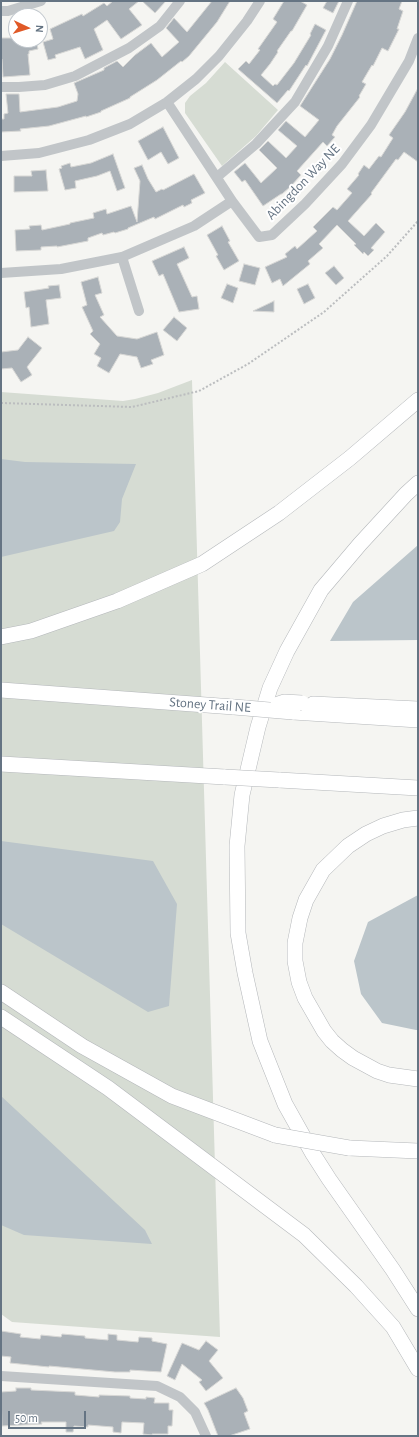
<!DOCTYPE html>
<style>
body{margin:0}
#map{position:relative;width:419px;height:1437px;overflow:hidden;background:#f5f5f2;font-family:"Alegreya Sans",sans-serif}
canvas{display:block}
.frame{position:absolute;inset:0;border:2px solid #657483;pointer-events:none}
.north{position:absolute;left:8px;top:8px;width:40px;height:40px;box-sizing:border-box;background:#fff;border:1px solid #c1c7cd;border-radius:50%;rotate:94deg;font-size:11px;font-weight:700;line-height:16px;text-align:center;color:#657483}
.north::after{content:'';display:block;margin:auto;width:14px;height:18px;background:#e05927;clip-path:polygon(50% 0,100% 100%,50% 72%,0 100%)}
.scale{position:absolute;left:8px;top:1411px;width:78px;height:18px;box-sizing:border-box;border:2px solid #657483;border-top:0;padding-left:5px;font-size:12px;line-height:14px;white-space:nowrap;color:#657483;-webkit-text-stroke:3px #fff;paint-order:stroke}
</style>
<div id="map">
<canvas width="419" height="1437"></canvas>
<div class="frame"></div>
<div class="north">N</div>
<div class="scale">50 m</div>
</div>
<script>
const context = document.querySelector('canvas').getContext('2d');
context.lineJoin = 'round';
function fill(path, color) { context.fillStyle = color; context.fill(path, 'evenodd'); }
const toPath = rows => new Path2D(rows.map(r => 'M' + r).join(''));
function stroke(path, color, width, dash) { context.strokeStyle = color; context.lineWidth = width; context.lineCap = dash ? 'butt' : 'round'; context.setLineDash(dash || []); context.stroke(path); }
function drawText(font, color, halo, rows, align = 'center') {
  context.font = font + ' "Alegreya Sans",sans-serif'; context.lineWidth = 4; context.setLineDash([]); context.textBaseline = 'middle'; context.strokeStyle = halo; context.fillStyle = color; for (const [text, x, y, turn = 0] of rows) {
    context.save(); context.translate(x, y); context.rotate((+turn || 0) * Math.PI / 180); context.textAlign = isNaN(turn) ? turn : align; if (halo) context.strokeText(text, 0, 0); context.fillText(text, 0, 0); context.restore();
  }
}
const green = toPath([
 [225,62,278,110,256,136,222,166,185,113,185,103,190,96,206,83],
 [192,380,220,1337,12,1322,1,1314,1,392,123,401,135,399,158,393]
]);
const water = toPath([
 [1,459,25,462,136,464,122,499,120,522,114,531,1,557],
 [418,545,418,640,330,641,353,602],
 [1,841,153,861,177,904,169,1006,148,1012,1,924],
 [418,895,418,1030,416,1030,382,1023,361,994,354,961,368,922],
 [1,1096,145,1230,152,1244,24,1235,1,1225]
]);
const building = toPath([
 [113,1,139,1,129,9,142,25,121,39,107,20,94,29,103,50,85,59,80,47,55,55,56,58,48,60,43,42,53,39,50,29,82,14,83,16,104,3,107,6,113,1],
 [142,1,166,1,155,13,142,1],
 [212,1,230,1,217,22,189,56,182,62,181,61,157,80,130,97,130,98,101,111,101,112,86,117,86,116,49,126,20,129,21,131,1,132,1,119,4,119,4,114,8,113,6,94,19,94,20,112,58,107,77,101,78,94,74,83,104,70,104,68,117,61,123,67,135,55,151,43,162,57,179,42,166,28,174,18,187,32,212,1],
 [284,1,300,1,307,5,292,31,291,31,277,51,278,52,270,64,261,75,273,86,275,84,277,85,294,63,311,35,310,34,315,24,326,30,307,66,306,65,289,91,288,90,277,103,238,69,246,61,249,64,260,50,258,49,277,22,273,19,284,1],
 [327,1,339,1,333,13,323,8,327,1],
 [357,1,402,1,399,9,403,11,397,29,399,29,388,51,382,48,373,66,372,65,362,82,366,84,359,96,360,97,337,126,332,135,335,137,327,146,323,142,297,171,301,175,290,187,282,194,281,194,263,206,245,180,242,182,234,172,245,163,261,183,277,168,259,150,268,141,286,158,297,146,278,130,286,121,305,137,319,120,300,106,330,59,342,35,357,1],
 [1,38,16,38,16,40,36,40,38,49,29,51,29,54,28,54,30,75,3,77,2,59,1,59,1,38],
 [418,88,418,162,404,152,398,160,396,159,371,193,372,194,348,221,364,236,376,223,385,232,371,248,374,250,368,256,364,252,363,254,354,245,356,244,337,225,319,244,323,248,308,261,310,264,283,286,280,279,272,283,265,267,287,257,285,254,295,246,297,249,317,231,313,227,333,207,337,210,352,193,347,189,359,175,358,174,364,165,369,169,379,156,381,157,393,138,389,135,405,112,418,88],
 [163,127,179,158,168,164,161,152,148,160,138,141,163,127],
 [113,154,125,188,117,191,110,171,97,176,75,181,76,188,65,190,59,169,62,168,61,166,70,163,71,167,91,163,113,154],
 [142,165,148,179,156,192,162,189,163,190,194,174,205,193,191,200,192,203,184,207,183,205,155,219,154,217,128,228,128,229,115,233,114,232,103,235,102,233,88,238,88,241,57,247,57,246,41,247,41,250,16,251,15,230,30,229,29,226,41,225,42,230,70,224,70,223,94,218,93,213,106,209,107,214,131,206,137,222,140,181,134,168,142,165],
 [46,170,48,191,14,192,14,176,32,176,31,171,46,170],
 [222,226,230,241,228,242,239,261,224,270,216,256,218,255,207,235,222,226],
 [184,247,189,258,177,264,192,297,197,296,199,309,179,312,163,274,159,276,152,261,184,247],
 [244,264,260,268,255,285,239,281,244,264],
 [334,266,344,278,336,285,325,273,334,266],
 [98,277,102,293,95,295,104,315,100,317,117,336,137,339,157,332,164,355,151,360,153,364,141,368,137,357,120,354,109,373,97,366,101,358,94,354,100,344,90,334,93,331,82,307,87,305,81,282,98,277],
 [227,284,238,288,233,303,221,298,227,284],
 [308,284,315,298,304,304,297,289,308,284],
 [59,285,61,298,46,300,49,324,31,327,29,307,26,308,24,292,49,288,48,286,59,285],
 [274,301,274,312,253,311,274,301],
 [174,317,187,328,177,341,163,330,174,317],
 [28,337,42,348,27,367,32,375,21,382,12,368,1,369,1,352,18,350,28,337],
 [1,1331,21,1334,20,1337,40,1339,41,1335,61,1337,62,1334,85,1336,85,1338,108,1340,108,1334,117,1335,117,1340,138,1342,139,1337,152,1338,152,1341,167,1344,161,1372,130,1370,130,1372,115,1372,49,1366,49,1367,10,1363,11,1357,1,1356,1,1331],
 [206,1341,218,1350,209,1361,223,1378,206,1391,199,1382,202,1380,182,1364,175,1380,167,1376,182,1343,199,1350,206,1341],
 [16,1388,31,1388,31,1390,75,1392,75,1395,99,1397,99,1395,130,1396,130,1398,146,1399,146,1397,155,1398,154,1403,169,1403,169,1410,173,1410,172,1426,168,1426,168,1434,152,1434,152,1435,143,1434,144,1423,122,1422,121,1433,113,1432,113,1427,88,1425,88,1427,74,1426,73,1432,66,1432,66,1422,41,1422,42,1424,2,1426,1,1392,16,1391,16,1388],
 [236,1388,243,1398,248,1411,244,1413,250,1429,229,1436,218,1436,208,1410,204,1403,236,1388]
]);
const path = toPath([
 [1,403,132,407,199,391,248,364,324,312,387,256,418,221]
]);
const minor = toPath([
 [1,11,8,11,41,1],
 [1,87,19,87,45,85,75,76,129,48,160,26,180,1],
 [167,102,232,201,259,237,272,235,305,204,342,164,371,125,409,61,418,38],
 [1,156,39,153,89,140,130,124,167,102,196,79,219,56,247,21,260,1],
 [217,177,256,144,295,102,328,46,348,1],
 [122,257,139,311],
 [1,273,61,269,122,257,194,226,232,201],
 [1,1376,157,1386,180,1397,195,1412,206,1436]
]);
const highway = toPath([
 [418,483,406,494,360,544,321,590,287,651,270,688,258,727,242,795,237,846,238,933,245,973,260,1041,285,1104,313,1154,329,1179,393,1270,418,1309],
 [1,637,31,631,117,601,202,564,279,513,350,458,418,400],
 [1,690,234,707],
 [313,704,418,709],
 [293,712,418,720],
 [1,764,225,777],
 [279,780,418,788],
 [418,818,403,820,383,826,366,834,348,846,323,870,306,900,300,918,295,943,295,961,299,982,305,998,324,1031,332,1041,342,1050,353,1058,377,1071,389,1075,418,1079],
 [1,992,82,1046,172,1096,275,1135],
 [1,1017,108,1088,304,1235,356,1286,393,1327,418,1369],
 [349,1148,418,1151]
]);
const highwayBridge = toPath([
 [278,704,284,702,302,703],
 [234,707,293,712],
 [225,777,279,780],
 [275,1135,349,1148]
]);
const streetNames = [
 ["Abingdon Way NE",303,182,-46],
 ["Stoney Trail NE",210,705,4]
];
fill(green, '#d6dcd3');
fill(water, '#bbc5ca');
fill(building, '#aab1b7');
stroke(building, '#d7d7d5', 1);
stroke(highway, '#b4b7ba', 16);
stroke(path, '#bbbdbf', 2, [2, 2]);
stroke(minor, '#c1c5c8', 10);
stroke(highway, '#fff', 15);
stroke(highwayBridge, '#b4b7ba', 16, []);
stroke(highwayBridge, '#fff', 15);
drawText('14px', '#657483', '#fff', streetNames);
</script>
